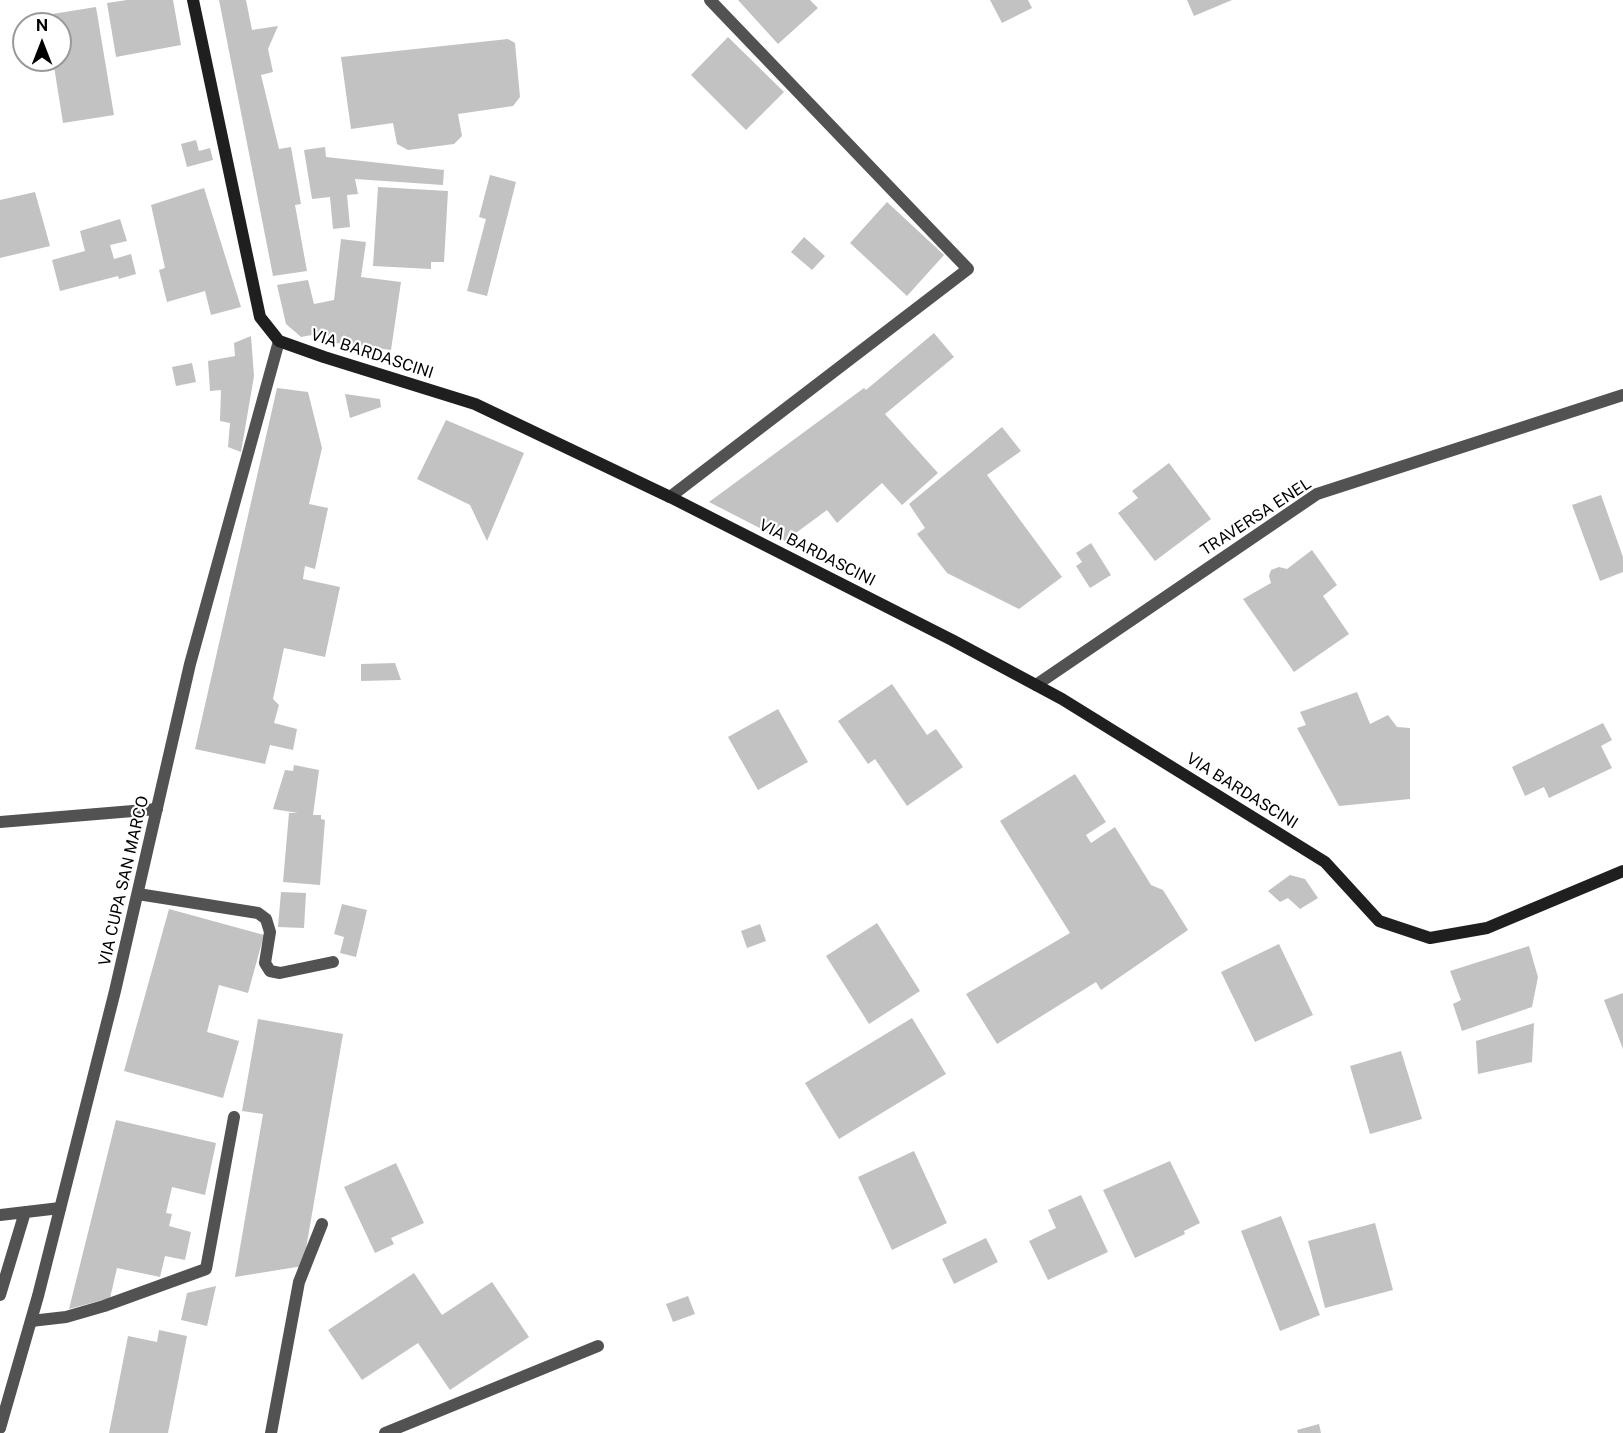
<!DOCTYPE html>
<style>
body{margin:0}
#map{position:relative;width:1623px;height:1433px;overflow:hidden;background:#fff;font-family:"Public Sans",sans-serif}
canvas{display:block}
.north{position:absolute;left:12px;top:12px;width:60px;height:60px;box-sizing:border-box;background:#fff;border:2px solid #999;border-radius:50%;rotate:0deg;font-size:16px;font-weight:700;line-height:24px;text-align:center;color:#000}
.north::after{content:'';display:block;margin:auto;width:21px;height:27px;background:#000;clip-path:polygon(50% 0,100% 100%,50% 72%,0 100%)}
</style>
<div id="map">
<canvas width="1623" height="1433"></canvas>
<div class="north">N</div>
</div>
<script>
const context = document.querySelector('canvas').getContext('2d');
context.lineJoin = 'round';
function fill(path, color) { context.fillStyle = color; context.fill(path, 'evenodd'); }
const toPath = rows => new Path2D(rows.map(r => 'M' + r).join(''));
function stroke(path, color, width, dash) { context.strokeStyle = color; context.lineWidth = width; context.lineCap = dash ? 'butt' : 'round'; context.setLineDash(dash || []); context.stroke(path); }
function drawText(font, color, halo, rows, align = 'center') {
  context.font = font + ' "Public Sans",sans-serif'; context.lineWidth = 4.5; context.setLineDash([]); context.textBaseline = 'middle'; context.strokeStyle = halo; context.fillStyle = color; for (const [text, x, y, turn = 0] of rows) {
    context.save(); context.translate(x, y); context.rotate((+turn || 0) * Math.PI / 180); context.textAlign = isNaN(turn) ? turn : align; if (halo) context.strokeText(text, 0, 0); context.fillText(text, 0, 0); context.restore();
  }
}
const building = toPath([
 [127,0,173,0,181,45,116,57,107,3],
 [219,0,246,0,252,30,278,26,268,49,273,72,261,75,279,149,291,147,301,204,295,205,307,271,273,276],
 [738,0,810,0,818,8,778,44],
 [990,0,1028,0,1032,8,1002,23],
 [1187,0,1232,0,1194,16],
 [96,7,114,115,63,123,53,60,60,60,60,24,47,24,46,15],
 [728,37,784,92,746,130,691,75],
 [508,39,515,43,520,97,513,106,458,114,462,136,454,144,408,150,397,144,393,123,351,129,341,57],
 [196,140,199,151,210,148,213,160,187,167,181,144],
 [325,147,326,157,444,170,443,185,355,179,358,194,347,195,350,227,333,229,330,197,312,199,304,150],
 [490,175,516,182,487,296,467,291,486,219,479,217],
 [378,187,448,191,444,262,431,262,431,269,373,266],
 [204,188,241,307,211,315,205,291,167,302,159,270,165,268,151,205],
 [35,192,50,246,0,258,0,200],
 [887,202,944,255,907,296,850,243],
 [120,219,127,241,110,245,114,259,131,254,136,274,119,279,118,276,60,291,52,260,85,251,80,231],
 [804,237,825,256,812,270,791,252],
 [341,239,366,242,361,277,401,282,391,350,328,342,328,332,301,337,286,324,277,285,308,280,314,304,334,300],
 [934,333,954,357,885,414,938,473,902,505,882,483,837,523,827,510,785,541,709,502,864,388,866,390],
 [251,336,254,376,241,452,228,447,230,423,220,421,221,390,210,391,208,361,235,356,234,343],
 [192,363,196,382,176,386,172,367],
 [277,388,308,392,322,448,309,504,328,508,315,569,305,566,303,579,340,587,325,657,284,648,273,699,279,705,274,723,297,729,293,750,270,745,265,764,195,749],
 [345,394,380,399,381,407,350,418],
 [446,420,524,453,487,541,470,505,417,479],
 [1002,427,1021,451,987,475,1062,577,1019,609,947,573,917,534,925,528,909,504],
 [1169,463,1211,519,1155,561,1118,513,1138,498,1132,491],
 [1601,495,1623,557,1623,572,1600,581,1572,505],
 [1091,543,1111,575,1090,588,1076,566,1082,562,1076,553],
 [1312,550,1337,585,1323,596,1349,634,1294,672,1243,599,1271,583,1269,576,1271,570,1279,567,1287,569],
 [395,663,401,680,361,681,361,664],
 [892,684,927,735,936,729,963,767,907,806,875,759,868,764,838,721],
 [1357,692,1370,724,1388,715,1397,727,1410,728,1410,799,1339,806,1297,728,1306,725,1300,712],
 [778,709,808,762,758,790,728,737],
 [1603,723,1612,740,1601,746,1612,768,1549,798,1544,787,1525,796,1512,767],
 [294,765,319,770,313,815,321,815,321,819,325,820,320,885,283,882,289,813,298,813,273,809,285,770,293,771],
 [1075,774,1106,822,1086,835,1091,843,1115,827,1151,885,1163,890,1188,930,1101,990,1096,982,997,1044,966,994,1070,933,1000,821],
 [1290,875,1305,879,1318,898,1300,909,1288,898,1280,902,1268,891],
 [281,892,306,893,304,928,278,927],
 [342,904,367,910,356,957,340,953,344,937,334,934],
 [169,909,264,935,248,993,219,985,207,1032,239,1041,223,1098,124,1071],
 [877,923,920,991,869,1024,826,956],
 [760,924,766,941,747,948,741,931],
 [1279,944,1313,1015,1255,1042,1221,972],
 [1529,946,1538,977,1532,1007,1462,1031,1453,1004,1461,1000,1450,971],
 [1623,993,1623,1049,1604,1000],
 [912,1018,946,1074,839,1139,805,1083],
 [258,1019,343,1034,303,1266,235,1277,263,1114,242,1111],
 [1534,1023,1532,1062,1478,1074,1476,1041],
 [1401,1051,1422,1119,1370,1134,1350,1066],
 [116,1120,216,1143,205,1195,172,1187,166,1213,172,1214,169,1226,191,1232,185,1260,165,1256,160,1277,117,1268,110,1298,69,1309],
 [914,1151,947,1223,892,1250,858,1177],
 [1170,1161,1200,1223,1184,1231,1185,1234,1135,1258,1103,1190],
 [396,1163,424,1223,391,1238,394,1244,375,1253,344,1187],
 [1081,1195,1108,1252,1048,1280,1029,1241,1056,1228,1048,1210],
 [1281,1216,1320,1315,1280,1331,1241,1231],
 [1375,1223,1393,1290,1325,1308,1308,1241],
 [986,1238,998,1262,954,1284,942,1259],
 [414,1273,442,1315,492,1282,529,1337,450,1390,418,1343,362,1380,328,1330],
 [216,1286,207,1326,181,1320,187,1293],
 [688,1296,695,1314,673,1322,666,1304],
 [159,1330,187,1336,168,1433,109,1433,128,1336,157,1342],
 [1319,1424,1321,1433,1298,1433,1297,1430]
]);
const lane = toPath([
 [670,497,968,269,710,0],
 [0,822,157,809],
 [138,894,258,913,266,919,270,932,265,963,270,971,280,973,333,962],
 [0,1215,60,1208],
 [0,1295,25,1212],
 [31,1321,66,1317,104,1306,206,1269,234,1117],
 [271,1433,299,1282,322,1224],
 [385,1433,598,1346]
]);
const street = toPath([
 [1036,685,1317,494,1623,395],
 [0,1428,38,1296,115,991,190,664,279,341]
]);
const secondary = toPath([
 [193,0,260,317,279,341,324,357,475,404,670,497,952,640,1062,699,1325,862,1379,921,1430,938,1487,928,1623,871]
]);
const streetNames = [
 ["VIA BARDASCINI",372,354,18],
 ["TRAVERSA ENEL",1256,517,-33],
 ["VIA BARDASCINI",817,553,27],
 ["VIA BARDASCINI",1242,791,32],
 ["VIA CUPA SAN MARCO",124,881,-77]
];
fill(building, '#c2c2c2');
stroke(lane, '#525252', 12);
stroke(street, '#525252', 12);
stroke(secondary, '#1f1f1f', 12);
drawText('16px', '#000', '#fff', streetNames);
</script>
